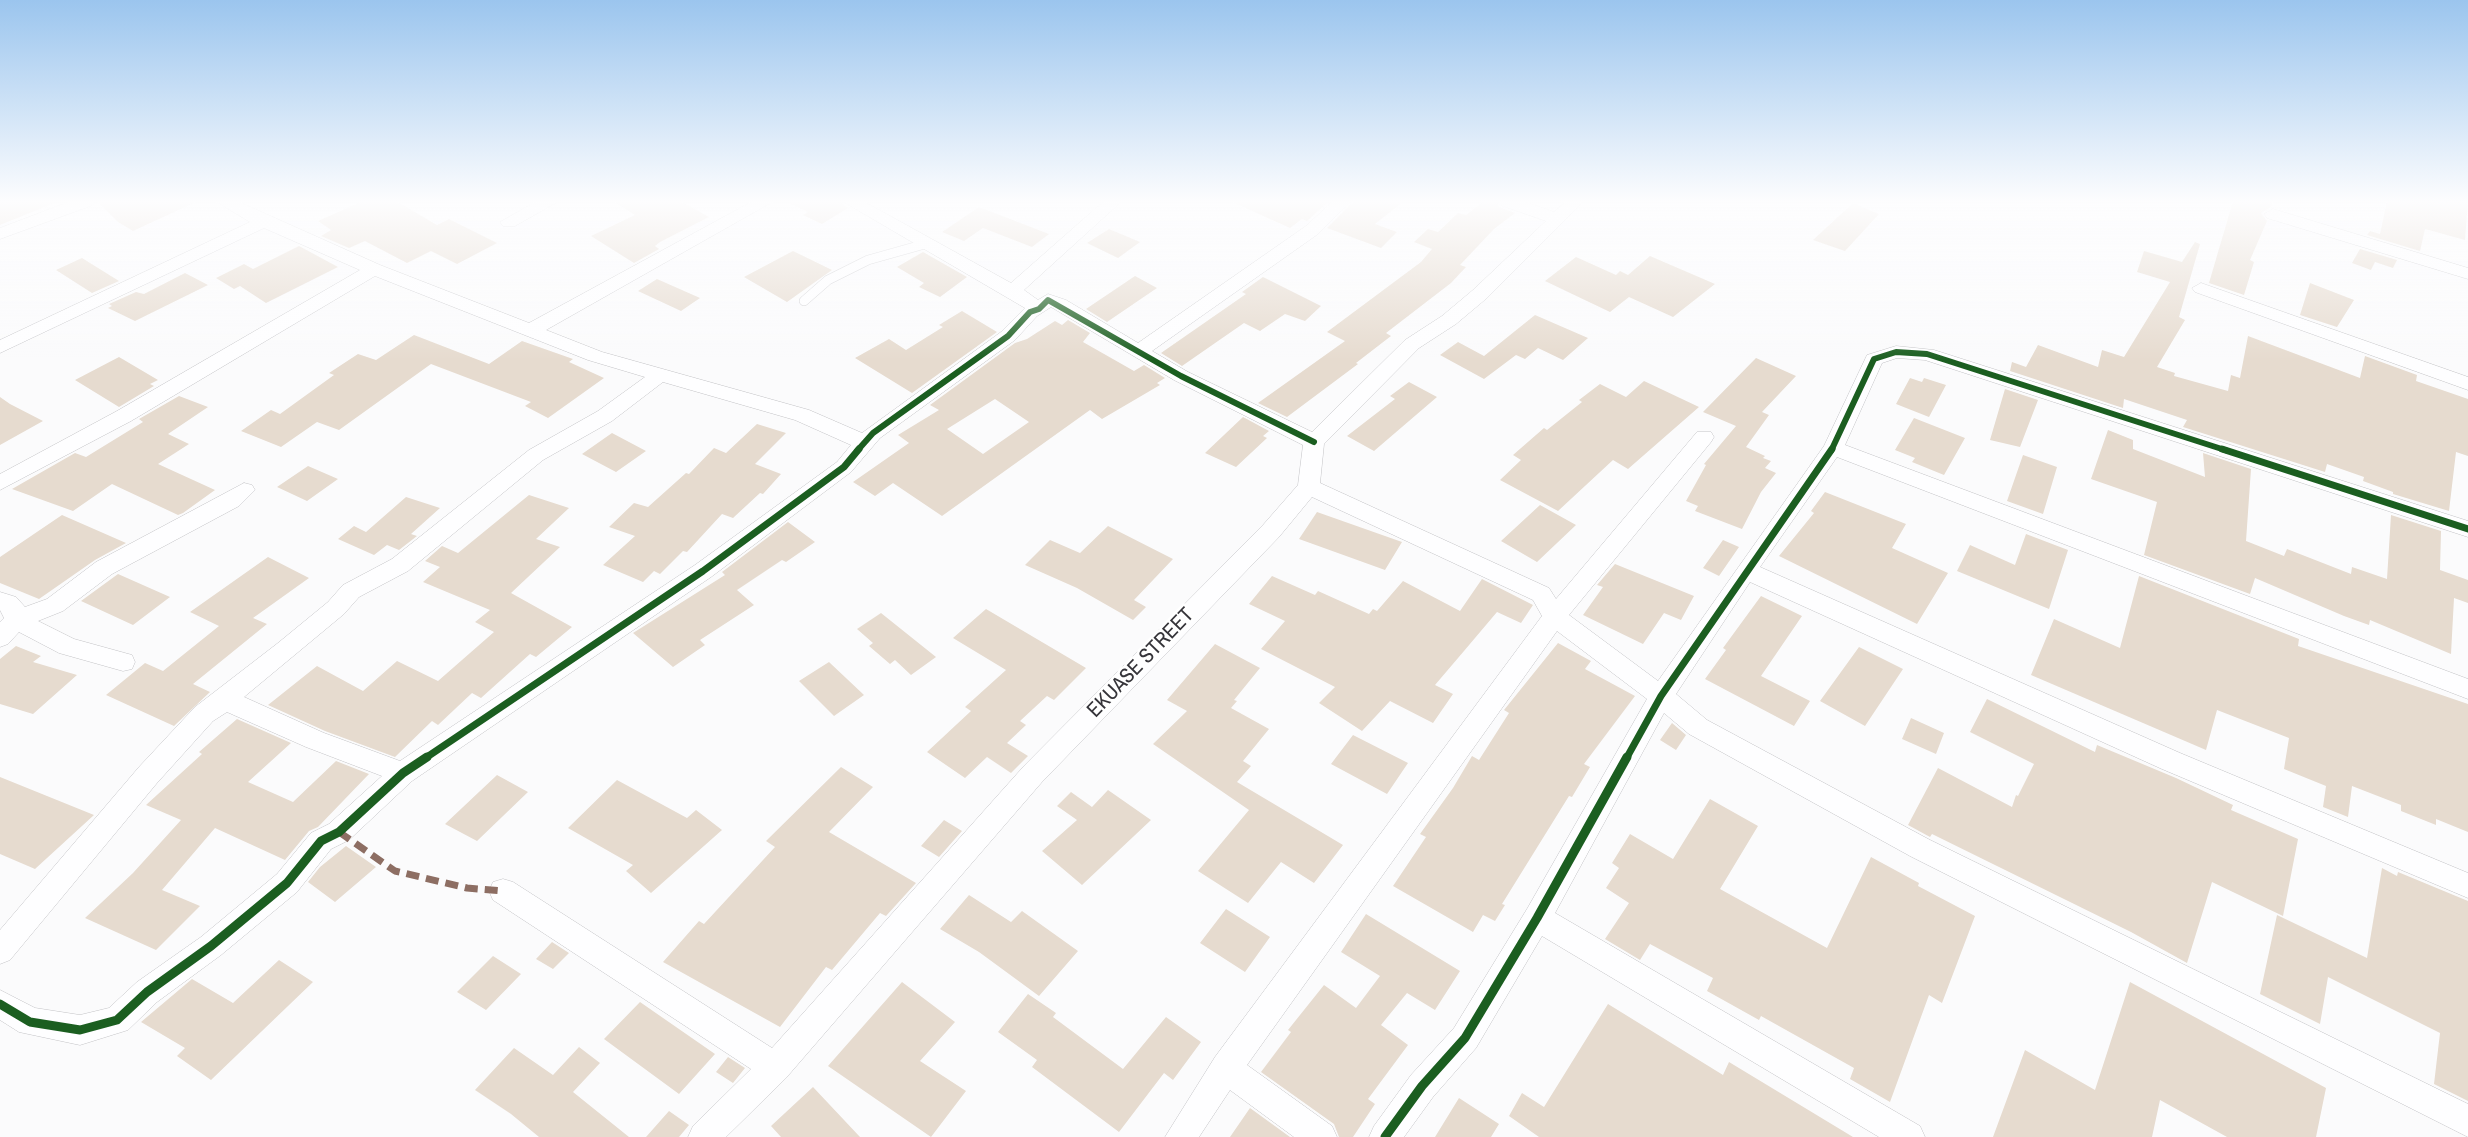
<!DOCTYPE html>
<style>
body{margin:0}
canvas{display:block;background:#fbfbfc}
</style>
<canvas width="2468" height="1137"></canvas>
<script>
const context = document.querySelector('canvas').getContext('2d');
context.lineJoin = 'round';
function fill(path, color) { context.fillStyle = color; context.fill(path, 'evenodd'); }
const toPath = rows => new Path2D(rows.map(r => 'M' + r).join(''));
function stroke(path, color, width, dash) { context.strokeStyle = color; context.lineWidth = width; context.lineCap = dash ? 'butt' : 'round'; context.setLineDash(dash || []); context.stroke(path); }
function drawText(font, color, halo, rows, align = 'center') {
  context.font = font + ' "Archivo Narrow",sans-serif'; context.lineWidth = 5; context.setLineDash([]); context.textBaseline = 'middle'; context.strokeStyle = halo; context.fillStyle = color; for (const [text, x, y, turn = 0] of rows) {
    context.save(); context.translate(x, y); context.rotate((+turn || 0) * Math.PI / 180); context.textAlign = isNaN(turn) ? turn : align; if (halo) context.strokeText(text, 0, 0); context.fillText(text, 0, 0); context.restore();
  }
}
const building = toPath([
 [0,201,59,201,0,225],
 [97,201,198,201,133,231,118,222],
 [363,201,396,201,437,225,449,219,497,243,457,264,431,251,407,263,365,241,349,248,321,236,331,230,318,221],
 [613,201,680,201,709,217,660,242,655,246,659,249,634,263,591,236,635,215],
 [785,201,839,201,848,208,822,224,803,215,808,212],
 [1230,201,1329,201,1307,221,1302,219,1290,228],
 [1354,201,1404,201,1375,224,1397,232,1381,248,1327,228],
 [1484,201,1496,201,1499,207,1515,213,1494,229,1460,265,1466,267,1451,283,1386,333,1391,336,1356,363,1358,364,1287,417,1258,403,1345,341,1327,332,1421,262,1432,249,1414,242,1428,229,1438,232,1458,213,1466,215],
 [2233,201,2273,201,2271,207,2261,213,2267,221,2250,260,2254,262,2244,295,2209,283],
 [2387,201,2468,201,2465,240,2425,229,2420,251,2367,235,2370,231,2380,234],
 [1853,203,1879,214,1845,251,1813,240],
 [979,207,1049,234,1032,247,983,228,964,241,942,232],
 [1109,229,1140,242,1118,258,1087,243],
 [2195,242,2200,244,2179,317,2185,320,2157,367,2175,373,2174,376,2228,391,2231,375,2240,378,2248,336,2360,378,2365,356,2417,375,2416,381,2468,399,2468,456,2456,452,2449,511,2393,494,2393,492,2363,481,2364,477,2327,464,2325,472,2183,427,2187,420,2124,399,2123,408,2010,371,2012,362,2026,367,2038,345,2098,367,2102,350,2124,357,2170,282,2137,272,2144,251,2182,262],
 [299,246,338,267,266,303,240,286,234,289,216,278,244,264,253,269],
 [2360,249,2397,260,2393,268,2375,262,2371,270,2352,263],
 [793,251,832,270,787,302,744,277],
 [923,252,967,277,940,297,919,287,924,283,897,267],
 [1650,256,1715,284,1673,317,1629,297,1610,312,1545,281,1576,257,1616,275,1620,271,1628,275],
 [82,258,119,281,92,293,56,270],
 [185,273,208,285,135,321,108,308,112,306,109,304,136,292,144,294],
 [1135,276,1157,288,1107,322,1086,309],
 [1263,277,1321,306,1305,321,1285,314,1260,331,1244,323,1182,366,1161,353,1246,294,1242,292],
 [657,279,700,298,681,311,638,291],
 [2310,283,2354,300,2337,327,2300,315],
 [962,311,997,332,912,393,855,358,889,339,906,350,943,327,939,325],
 [1535,315,1588,338,1563,360,1538,348,1525,359,1516,355,1484,379,1440,355,1458,342,1484,356],
 [1068,320,1090,333,1083,342,1134,371,1144,365,1165,378,1157,383,1160,385,1102,419,1090,410,942,516,893,483,875,496,853,482,909,443,898,435,939,410,930,405,1015,343,1027,339,1055,321,1062,325],
 [995,399,1029,422,983,454,947,429],
 [414,335,489,364,522,341,573,359,569,362,604,378,548,418,525,406,531,402,431,364,339,430,317,422,281,447,241,431,271,410,280,414,334,375,329,373,358,354,376,360],
 [119,357,158,380,150,384,154,386,119,407,75,380],
 [1756,358,1796,376,1762,412,1769,415,1746,447,1765,456,1763,458,1771,461,1765,468,1776,473,1761,492,1742,529,1695,511,1698,506,1686,501,1706,465,1704,464,1736,426,1703,412],
 [1910,378,1922,382,1924,378,1946,385,1929,417,1896,404],
 [1644,381,1699,407,1628,469,1613,460,1558,511,1500,480,1521,460,1513,455,1544,428,1547,430,1582,402,1579,400,1600,384,1626,397],
 [1409,382,1437,397,1374,451,1347,436,1395,399,1390,396],
 [2005,389,2038,400,2020,447,1990,440],
 [179,396,208,407,168,434,189,444,158,464,215,490,183,513,178,515,112,484,73,511,12,489,75,453,86,457,143,422,139,419],
 [0,397,10,404,43,421,0,445],
 [1243,417,1269,431,1263,436,1267,438,1236,467,1205,453],
 [1914,418,1965,438,1944,475,1912,462,1915,458,1895,450],
 [757,424,786,433,755,464,781,474,763,494,760,493,733,518,722,514,687,552,683,551,660,574,654,571,643,582,603,565,635,536,609,527,634,503,648,507,686,473,689,474,714,448,726,453],
 [2108,430,2133,440,2133,449,2205,477,2203,453,2251,469,2246,541,2284,556,2287,549,2351,574,2352,567,2387,579,2391,515,2441,531,2440,570,2468,580,2468,603,2454,598,2451,654,2370,620,2369,625,2344,616,2255,578,2250,594,2144,555,2157,502,2091,479],
 [612,433,646,451,616,472,582,454],
 [2023,455,2057,467,2043,514,2007,501],
 [308,466,338,479,307,501,277,487],
 [1825,492,1906,524,1892,548,1948,573,1917,624,1779,556,1814,513,1811,511],
 [529,495,569,508,536,539,560,547,511,593,572,627,536,657,530,654,481,698,472,693,438,725,432,721,395,757,325,731,268,705,317,666,363,691,397,661,438,681,494,632,475,622,490,610,423,582,440,567,425,561,442,546,458,553],
 [406,497,440,508,411,534,417,536,399,550,387,545,374,555,338,539,354,526,366,532],
 [1540,505,1576,525,1537,562,1501,541],
 [1317,512,1402,542,1385,570,1299,539],
 [62,515,126,543,95,560,39,599,0,583,0,557],
 [788,522,815,542,786,562,782,560,737,590,754,605,700,640,705,645,673,667,633,633,725,575,722,572],
 [1108,526,1173,559,1134,600,1146,607,1133,620,1077,588,1025,565,1050,540,1080,553],
 [2026,534,2068,550,2049,609,1957,571,1970,545,2015,565],
 [1723,540,1739,547,1719,576,1703,568],
 [268,557,309,578,253,618,267,624,193,684,210,692,174,726,106,695,145,663,163,671,219,626,190,612],
 [1615,564,1694,596,1681,620,1664,613,1643,644,1583,615,1603,587,1597,585],
 [118,574,170,597,133,625,81,601],
 [1272,576,1315,595,1318,591,1369,614,1373,609,1377,611,1403,581,1460,611,1482,579,1533,605,1521,623,1497,612,1464,651,1435,685,1453,694,1433,723,1390,701,1362,731,1319,703,1335,687,1261,649,1285,621,1249,604],
 [2139,576,2299,639,2298,646,2468,704,2468,832,2436,819,2436,825,2401,811,2401,805,2352,786,2348,817,2323,807,2326,786,2284,769,2289,738,2217,710,2206,750,2031,675,2054,619,2120,648],
 [1761,596,1802,616,1761,676,1810,701,1794,726,1705,679,1726,650,1723,648],
 [986,609,1086,668,1054,700,1047,696,1020,721,1026,725,1007,743,1028,756,1011,773,987,757,965,778,927,752,971,711,965,707,1006,670,953,638],
 [881,613,936,657,911,675,895,660,890,664,869,646,873,643,857,629],
 [1558,643,1591,661,1585,669,1635,696,1584,764,1590,767,1572,797,1569,796,1502,904,1505,905,1495,921,1483,915,1473,932,1393,886,1426,837,1420,834,1453,788,1472,756,1479,760,1509,713,1504,710],
 [1215,644,1260,668,1234,700,1237,701,1231,708,1269,729,1243,761,1251,766,1237,782,1343,845,1314,883,1281,862,1248,903,1198,871,1249,810,1153,744,1187,711,1167,700],
 [16,646,41,656,33,662,77,675,33,714,0,704,0,659],
 [1859,647,1903,669,1865,726,1820,701],
 [829,662,864,695,834,716,799,681],
 [1987,699,2095,752,2097,745,2176,778,2233,805,2231,810,2298,839,2283,916,2212,882,2187,963,2131,932,1932,834,1930,837,1908,825,1938,768,2012,807,2016,795,2018,796,2034,764,1970,732],
 [1911,718,1944,733,1936,754,1902,739],
 [237,719,291,743,248,782,293,802,336,761,369,774,318,827,309,831,285,860,215,828,162,890,200,906,156,950,85,918,133,873,181,820,146,805,202,754,199,752],
 [1672,723,1686,735,1676,750,1660,740],
 [1353,735,1408,763,1387,794,1331,764],
 [841,767,873,787,829,832,916,883,886,916,880,913,832,970,826,967,780,1027,663,962,699,921,704,924,775,847,766,841],
 [497,775,528,792,477,841,445,824],
 [0,777,94,815,35,869,0,854],
 [617,780,687,818,696,810,722,830,651,893,626,871,633,865,568,828],
 [1108,790,1151,820,1082,885,1042,851,1077,820,1057,806,1071,792,1092,807],
 [1710,799,1758,826,1720,889,1827,948,1871,857,1919,883,1918,886,1975,916,1942,1003,1929,995,1890,1102,1850,1079,1854,1068,1761,1016,1759,1020,1707,991,1713,978,1650,944,1640,960,1605,939,1629,903,1606,888,1619,868,1612,863,1630,834,1673,859],
 [944,820,962,831,939,857,921,846],
 [346,846,376,867,335,902,308,882,320,867],
 [2382,868,2397,876,2398,872,2468,901,2468,1101,2434,1084,2440,1033,2328,977,2320,1024,2260,994,2277,915,2367,958],
 [969,895,1011,922,1022,911,1078,951,1039,996,979,952,940,929],
 [1226,909,1270,937,1245,972,1200,943],
 [1366,914,1460,971,1435,1010,1407,993,1381,1025,1408,1045,1368,1099,1375,1104,1353,1137,1339,1137,1334,1124,1261,1072,1291,1032,1288,1030,1324,985,1356,1008,1380,976,1341,952],
 [552,942,569,953,553,969,536,959],
 [493,956,521,974,486,1010,457,992],
 [279,960,313,982,211,1080,177,1056,185,1048,141,1022,192,979,233,1003],
 [902,982,955,1022,920,1061,966,1091,931,1137,828,1066],
 [2130,982,2326,1088,2316,1137,2227,1137,2160,1100,2152,1137,1993,1137,2025,1050,2095,1090],
 [1028,994,1056,1013,1053,1017,1123,1069,1166,1017,1201,1042,1173,1080,1164,1073,1119,1132,1032,1067,1037,1060,998,1032],
 [640,1002,715,1054,679,1094,604,1039],
 [1608,1004,1723,1075,1729,1062,1853,1137,1539,1137,1509,1116,1522,1093,1544,1107],
 [579,1047,600,1063,573,1092,629,1137,539,1137,511,1114,475,1090,514,1048,553,1075],
 [728,1057,745,1068,733,1083,716,1072],
 [813,1087,860,1137,781,1137,771,1126],
 [1459,1098,1499,1124,1491,1137,1435,1137],
 [1250,1108,1290,1137,1230,1137],
 [669,1111,689,1125,679,1137,646,1137]
]);
const lane = toPath([
 [804,301,828,280,868,260,925,244]
]);
const street = toPath([
 [71,201,95,201,93,205,0,239,0,228,71,201],
 [215,201,237,201,380,265,529,323,753,201,774,201,546,330,602,352,809,410,862,433,1001,332,1025,308,842,201,863,201,1011,283,1104,201,1122,201,1024,290,1038,300,1048,294,1066,300,1138,343,1306,226,1333,201,1351,201,1318,234,1152,351,1188,372,1312,432,1405,340,1442,316,1473,290,1546,221,1500,205,1498,201,1523,201,1554,212,1566,201,1584,201,1487,298,1456,324,1419,348,1324,444,1320,483,1549,588,1556,599,1697,432,1711,432,1714,437,1711,442,1569,615,1658,681,1824,446,1867,355,1896,346,1934,350,2468,521,2468,537,1925,360,1897,358,1882,363,1845,445,2468,679,2468,699,1837,457,1760,567,2180,753,2468,873,2468,898,2162,769,1750,582,1676,694,1707,720,1930,840,2468,1104,2468,1137,1910,856,1689,734,1664,713,1555,913,1920,1126,1925,1137,1879,1137,1542,936,1476,1048,1433,1097,1404,1137,1369,1137,1374,1126,1411,1075,1454,1028,1527,909,1647,699,1557,631,1247,1065,1332,1126,1337,1137,1294,1137,1230,1090,1199,1137,1165,1137,1215,1057,1542,616,1533,600,1312,497,1279,537,1042,782,786,1078,726,1137,688,1137,693,1126,751,1069,493,900,489,891,493,882,503,879,513,882,772,1048,1024,766,1263,525,1298,485,1303,445,1174,380,1051,307,1037,316,1015,340,880,438,851,472,711,577,412,781,349,840,331,849,297,892,221,955,157,1002,128,1030,80,1045,19,1032,0,1020,0,990,35,1008,80,1015,109,1008,137,982,201,937,277,874,311,833,329,824,382,776,306,747,227,712,213,721,157,783,10,960,0,964,0,930,139,767,195,707,278,643,328,602,343,585,392,559,529,450,598,411,645,377,588,360,375,276,131,421,0,490,0,474,117,411,360,270,264,228,0,353,0,340,250,222,215,201],
 [663,382,795,420,851,445,837,462,695,565,400,761,324,733,244,697,344,614,359,597,408,571,543,460,612,421,663,382],
 [537,201,559,201,515,226,503,226,500,222,537,201],
 [2273,209,2468,268,2468,279,2267,218,2264,214,2273,209],
 [2201,283,2468,377,2468,390,2195,292,2192,288,2201,283],
 [244,483,252,485,255,490,239,506,112,574,63,611,38,621,74,639,132,655,135,662,132,669,123,671,59,653,19,632,8,644,0,647,0,622,4,618,0,610,0,592,16,597,25,607,47,599,96,562,244,483]
]);
const quiet = toPath([
 [339,832,395,871,467,888,503,891]
]);
const cyclewayFar2 = toPath([
 [857,451,873,433,1008,336,1030,312,1039,309,1048,300,1181,376,1314,442],
 [1831,451,1874,359,1896,352,1927,354,2228,451]
]);
const cyclewayFar1 = toPath([
 [2222,449,2468,529],
 [424,759,703,571,844,467,859,449],
 [1626,759,1661,696,1832,449]
]);
const cycleway = toPath([
 [0,1004,30,1022,80,1030,117,1020,147,992,211,946,287,883,321,841,339,832,403,773,427,757],
 [1385,1137,1422,1086,1465,1038,1537,918,1627,757]
]);
const streetNames = [
 ["EKUASE STREET",1141,663,-46]
];
fill(building, '#e6dbcf');
stroke(lane, '#c3c3c6', 10);
stroke(street, '#c3c3c6', 1);
stroke(lane, '#fefeff', 9);
fill(street, '#fefeff');
stroke(quiet, '#8d6e63', 7, [13, 7]);
stroke(cyclewayFar2, '#1b5e20', 6);
stroke(cyclewayFar1, '#1b5e20', 7);
stroke(cycleway, '#1b5e20', 9);
const sky = context.createLinearGradient(0, 0, 0, 360);
sky.addColorStop(0, '#9bc5ee');
sky.addColorStop(0.56, '#fdfdfe');
sky.addColorStop(1, '#fdfdfe00');
context.fillStyle = sky;
context.fillRect(0, 0, 2468, 360);
drawText('21px', '#36353a', '#fff', streetNames);
</script>
